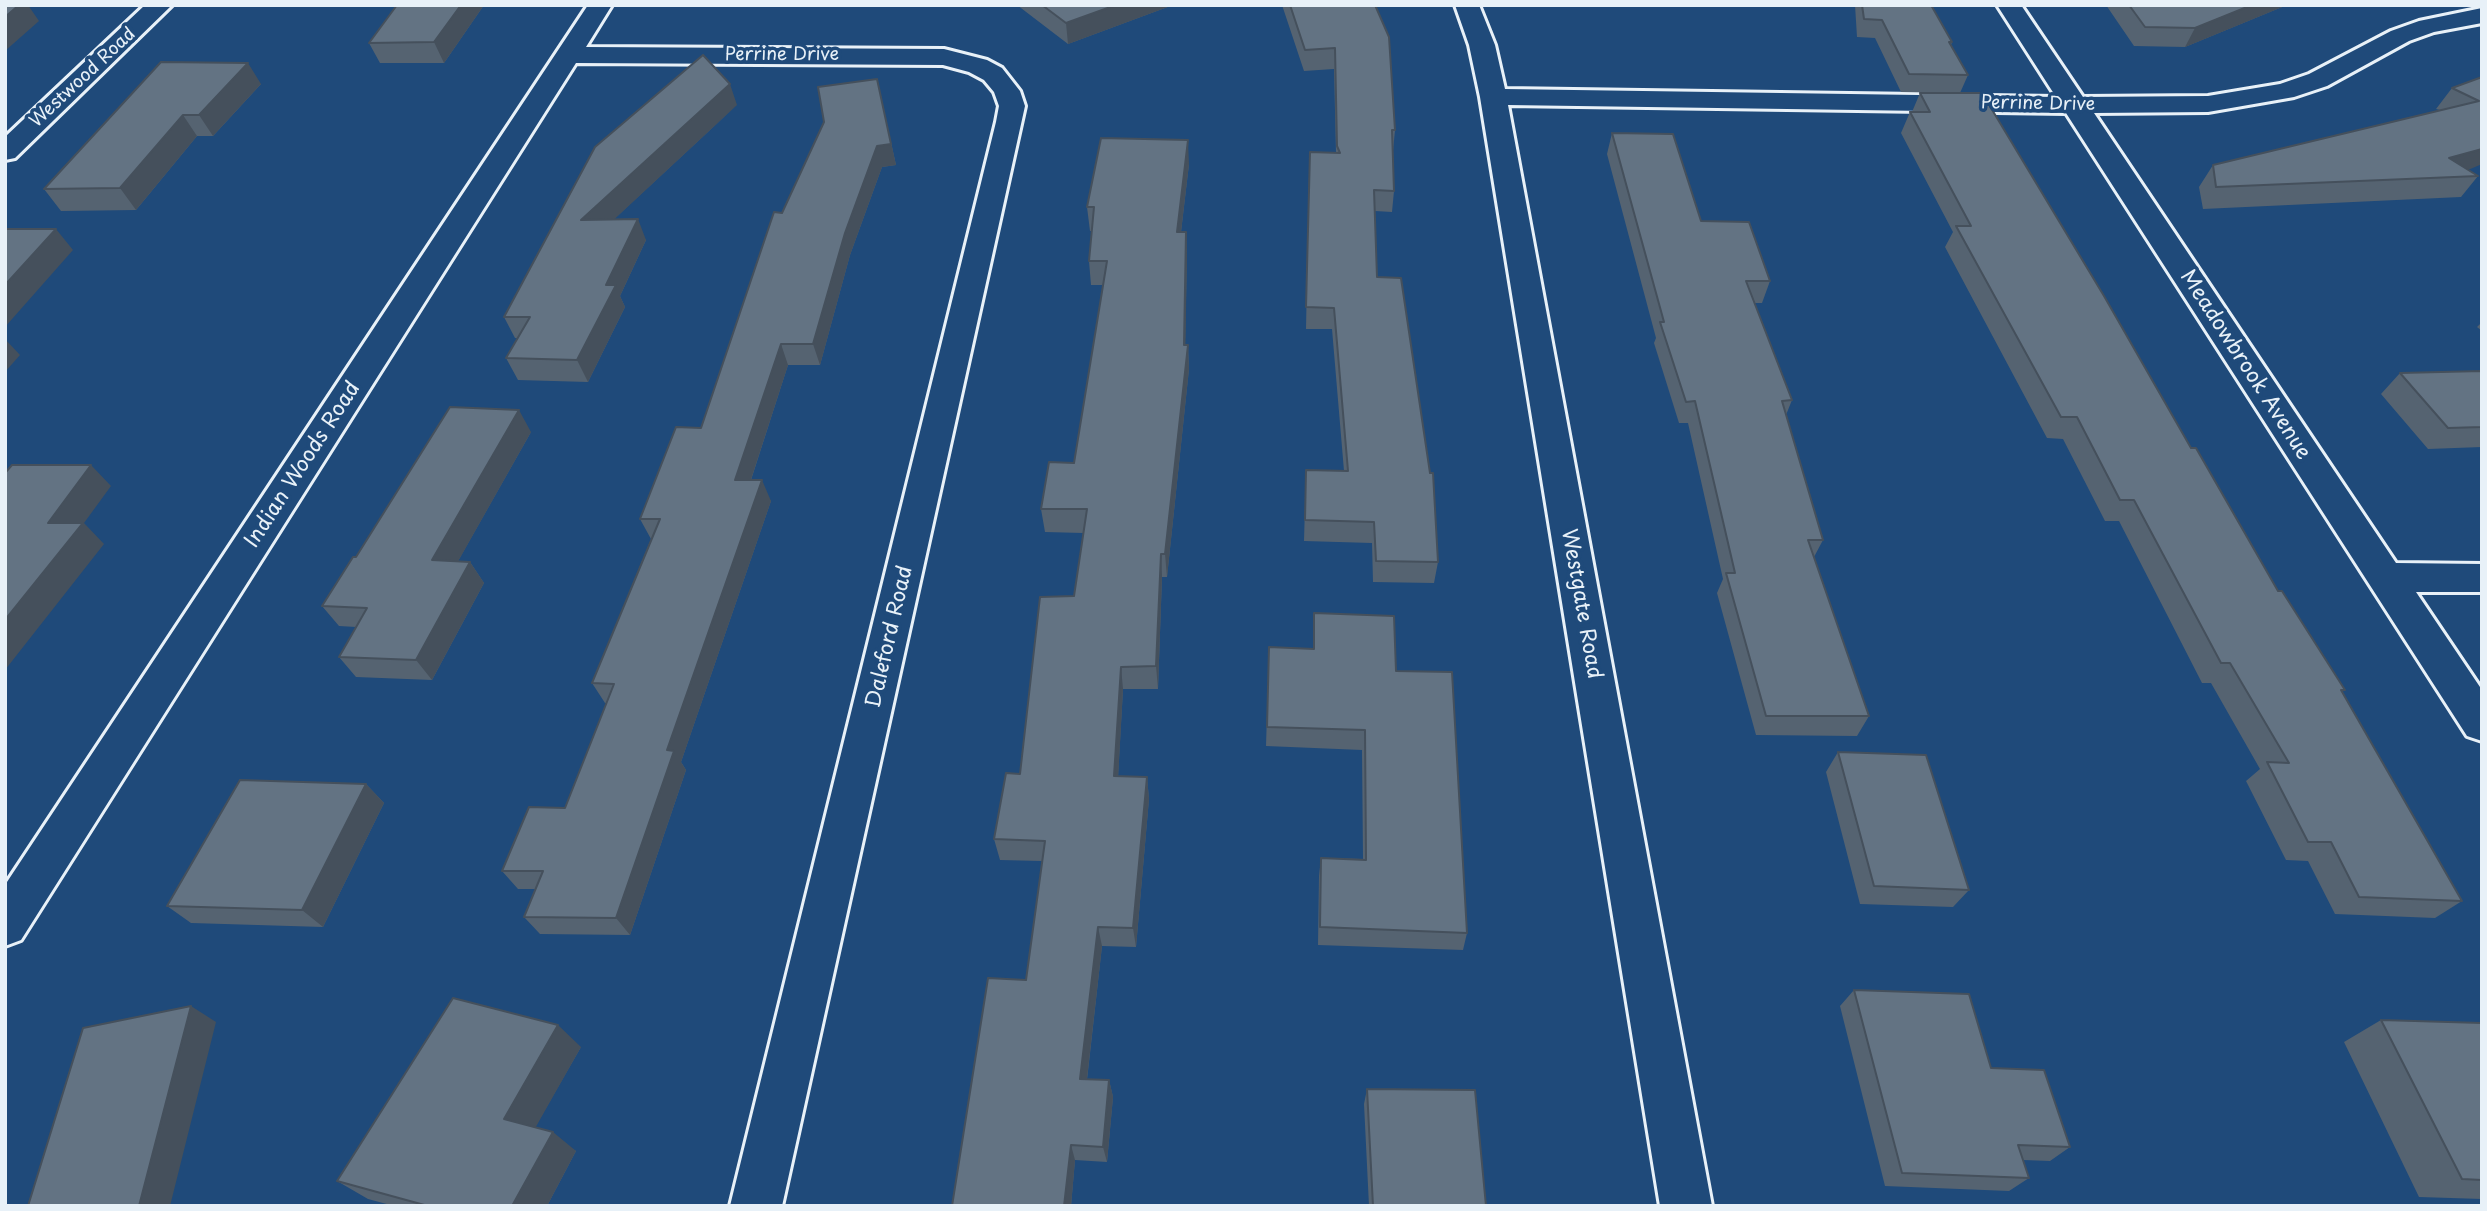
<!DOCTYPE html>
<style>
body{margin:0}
#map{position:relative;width:2487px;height:1211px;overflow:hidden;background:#1f4a7a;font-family:"Playpen Sans",sans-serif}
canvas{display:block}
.frame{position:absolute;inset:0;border:7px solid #e8f1f8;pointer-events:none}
</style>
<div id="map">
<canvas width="2487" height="1211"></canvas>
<div class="frame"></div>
</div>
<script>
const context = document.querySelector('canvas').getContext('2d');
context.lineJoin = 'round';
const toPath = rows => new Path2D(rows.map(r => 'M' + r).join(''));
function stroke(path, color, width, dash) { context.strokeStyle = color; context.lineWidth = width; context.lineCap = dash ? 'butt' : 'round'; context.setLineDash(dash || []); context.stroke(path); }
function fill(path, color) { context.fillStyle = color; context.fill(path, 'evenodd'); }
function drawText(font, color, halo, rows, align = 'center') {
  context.font = font + ' "Playpen Sans",sans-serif'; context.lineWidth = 7; context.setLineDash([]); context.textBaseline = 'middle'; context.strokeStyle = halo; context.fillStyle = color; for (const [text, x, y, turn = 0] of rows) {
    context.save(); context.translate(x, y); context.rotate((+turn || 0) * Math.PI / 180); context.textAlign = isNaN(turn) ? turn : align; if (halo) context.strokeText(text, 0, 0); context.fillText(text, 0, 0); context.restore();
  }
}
const street = toPath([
 [145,5,172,5,15,158,5,160,5,137,145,5],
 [588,5,612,5,586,47,944,49,987,60,1002,68,1020,91,1025,106,782,1206,730,1206,996,122,999,106,994,92,984,80,969,72,943,65,576,63,21,940,5,946,5,885,588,5],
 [1455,5,1479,5,1495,45,1505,89,2056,97,1997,5,2021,5,2083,97,2208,96,2280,84,2309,74,2391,31,2419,21,2482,8,2482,23,2434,32,2409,41,2327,86,2294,97,2208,112,2094,113,2396,563,2482,564,2482,592,2416,592,2482,690,2482,741,2467,736,2066,113,1508,105,1712,1206,1660,1206,1480,97,1469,45,1455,5]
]);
const wall = toPath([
 [397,5,484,5,444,63,380,63,369,43],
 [1017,5,1173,5,1068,44],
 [1282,5,1375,5,1395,130,1393,151,1394,191,1392,212,1375,211,1377,277,1438,562,1434,583,1373,582,1372,543,1304,541,1306,470,1344,471,1332,329,1306,329,1309,174,1336,153,1334,69,1304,71],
 [1855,5,1931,5,1952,42,1951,45,1968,75,1960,93,1901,92,1875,38,1857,37],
 [2106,5,2287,5,2185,47,2134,46],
 [161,62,261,84,213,136,197,136,136,210,61,211,44,189],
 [2482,77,2468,170,2478,176,2461,197,2203,209,2199,187,2213,165,2440,110,2436,109,2452,88],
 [877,79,896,165,882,167,850,255,820,365,788,365,751,480,771,501,681,762,686,770,630,935,540,934,524,917,536,889,518,889,502,871,565,808,607,703,605,703,592,683,651,539,640,519,701,428,782,213],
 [1920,93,2191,448,2278,591,2345,690,2342,692,2462,901,2435,918,2335,914,2308,861,2286,860,2246,781,2260,769,2211,683,2202,683,2119,521,2105,521,2063,439,2047,438,1945,247,1953,232,1901,133,1910,112,1912,112],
 [737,105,614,219,646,240,620,296,625,307,588,382,518,380,506,358,518,338,515,338,504,317],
 [1612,133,1701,221,1770,281,1762,303,1754,303,1792,400,1786,415,1823,540,1814,557,1869,716,1857,736,1756,735,1717,593,1723,579,1688,423,1679,423,1654,343,1656,338,1607,154],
 [1189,164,1181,232,1186,232,1187,256,1185,345,1188,345,1189,369,1167,577,1162,577,1158,689,1123,689,1118,777,1147,777,1149,799,1136,947,1102,946,1087,1080,1109,1080,1113,1097,1107,1162,1075,1160,1071,1206,1026,980,1042,861,1000,860,994,839,1020,774,1074,596,1083,533,1045,532,1041,509,1074,463,1103,285,1091,285,1089,261,1092,231,1090,231,1087,207],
 [2482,322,2482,331,2477,327],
 [2482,371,2482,447,2428,449,2381,394,2400,373],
 [531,432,458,561,470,562,484,583,432,680,356,677,339,657,356,627,339,626,322,606,356,557],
 [1314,613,1396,671,1467,933,1463,950,1318,945,1319,876,1321,858,1363,859,1362,750,1266,746,1269,647,1313,649],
 [1838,752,1969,890,1953,907,1860,904,1826,772],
 [366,784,384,803,323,927,191,923,167,906],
 [1854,990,1991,1068,2070,1147,2050,1161,2023,1160,2029,1178,2009,1191,1885,1186,1840,1006],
 [2381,1020,2482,1023,2482,1199,2419,1197,2344,1042],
 [581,1047,535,1127,576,1151,547,1206,394,1206,368,1199,337,1181],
 [1367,1089,1486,1206,1369,1206,1364,1104]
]);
const shadedWall = toPath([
 [19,5,28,5,39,21,5,51,5,17],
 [461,5,484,5,444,63,434,42],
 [1116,5,1173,5,1068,44,1066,23],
 [2252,5,2287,5,2185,47,2195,28],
 [248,63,261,84,213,136,199,115],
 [877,79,896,165,882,167,850,255,820,365,813,344,845,233],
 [730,84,737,105,591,241,581,220],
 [183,115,197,136,136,210,120,188],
 [1188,140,1189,164,1178,257,1177,232],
 [2482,149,2482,164,2468,170,2449,158],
 [638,219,646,240,620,296,625,307,588,382,577,360,606,285],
 [56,229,73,250,5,327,5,285],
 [1186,232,1187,256,1185,369,1184,345],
 [5,339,20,355,5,372],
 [781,344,788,365,744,501,735,480],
 [1188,345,1189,369,1167,577,1165,554],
 [519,410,531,432,447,581,432,560],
 [91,465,111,486,84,523,104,544,5,670,5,620,48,523],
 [762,480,771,501,681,762,686,770,630,935,616,918,667,750],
 [1161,554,1162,577,1158,689,1156,666],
 [470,562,484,583,432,680,416,660],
 [1121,667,1123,689,1117,798,1114,776],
 [1147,777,1149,799,1136,947,1133,928],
 [366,784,384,803,323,927,302,910],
 [1098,927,1102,946,1085,1096,1080,1079],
 [191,1006,216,1022,170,1206,139,1206],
 [558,1025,581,1047,529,1139,504,1119],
 [1109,1080,1113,1097,1107,1162,1103,1147],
 [553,1132,576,1151,547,1206,512,1206],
 [1071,1145,1075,1160,1071,1206,1064,1206]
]);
const building = toPath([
 [5,5,19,5,5,17,5,5],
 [397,5,461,5,434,42,369,43,397,5],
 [1042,5,1116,5,1066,23,1042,5],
 [1290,5,1375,5,1389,37,1395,130,1392,130,1394,191,1374,190,1377,277,1401,278,1430,473,1433,473,1438,562,1376,561,1374,522,1305,520,1306,470,1348,471,1334,308,1306,307,1310,152,1340,153,1337,146,1335,48,1305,50,1290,5],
 [1862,5,1931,5,1952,42,1949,42,1968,75,1909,74,1882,20,1864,19,1862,5],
 [2129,5,2252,5,2195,28,2145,27,2129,5],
 [703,55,730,84,581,220,638,219,606,285,616,285,577,360,506,358,530,317,504,317,595,147,703,55],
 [161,62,248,63,199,115,183,115,120,188,44,189,161,62],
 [2482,77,2482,149,2449,158,2478,176,2216,187,2213,165,2479,101,2452,88,2482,77],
 [877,79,891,144,877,146,845,233,813,344,781,344,735,480,762,480,667,750,674,751,616,918,524,917,543,871,502,871,529,807,565,808,614,684,592,683,660,519,640,519,676,427,701,428,774,212,782,213,824,122,818,87,877,79],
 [1920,93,1982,93,2104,296,2191,448,2196,448,2278,591,2282,591,2345,690,2341,690,2462,901,2359,897,2331,842,2308,842,2267,762,2289,763,2230,663,2221,663,2134,500,2120,500,2077,417,2061,417,1956,226,1971,226,1910,112,1930,112,1920,93],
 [1612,133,1673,134,1701,221,1749,222,1770,281,1746,281,1792,400,1782,401,1823,540,1808,540,1869,716,1766,716,1726,573,1735,573,1695,401,1686,402,1660,322,1664,322,1612,133],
 [1101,138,1188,140,1177,232,1186,232,1184,345,1188,345,1165,554,1161,554,1156,666,1121,667,1114,776,1147,777,1133,928,1098,927,1080,1079,1109,1080,1103,1147,1071,1145,1064,1206,952,1206,988,978,1026,980,1045,841,994,839,1006,773,1020,774,1040,597,1074,596,1087,509,1041,509,1049,462,1074,463,1107,261,1089,261,1094,207,1087,207,1101,138],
 [5,229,56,229,5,285,5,229],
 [2482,371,2482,427,2448,428,2400,373,2482,371],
 [450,407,519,410,432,560,470,562,416,660,339,657,367,608,322,606,353,557,356,557,450,407],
 [12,465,91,465,48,523,83,523,5,620,5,473,12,465],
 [1314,613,1394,616,1396,671,1452,672,1467,933,1320,927,1321,858,1366,860,1365,730,1267,727,1269,647,1314,649,1314,613],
 [1838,752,1926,755,1969,890,1874,886,1838,752],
 [240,780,366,784,302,910,167,906,240,780],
 [1854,990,1969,994,1991,1068,2044,1070,2070,1147,2018,1145,2029,1178,1902,1173,1854,990],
 [453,998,558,1025,504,1119,553,1132,512,1206,428,1206,337,1181,453,998],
 [191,1006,139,1206,28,1206,83,1028,191,1006],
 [2381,1020,2482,1023,2482,1180,2462,1179,2381,1020],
 [1367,1089,1475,1090,1486,1206,1373,1206,1367,1089]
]);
const farStreetnames = [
 ["Perrine Drive",782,55],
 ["Westwood Road",83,78,-43],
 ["Perrine Drive",2038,104,1]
];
const streetNames = [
 ["Meadowbrook Avenue",2245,365,57],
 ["Indian Woods Road",303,465,-57],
 ["Westgate Road",1581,604,80],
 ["Daleford Road",890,637,-77]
];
stroke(street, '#e8f1f8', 6);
fill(street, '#1f4a7a');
fill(wall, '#556371');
fill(shadedWall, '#45505c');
fill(building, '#637383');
stroke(building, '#45505c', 2);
drawText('18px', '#e8f1f8', '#1f4a7a', farStreetnames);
drawText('21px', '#e8f1f8', '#1f4a7a', streetNames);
</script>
